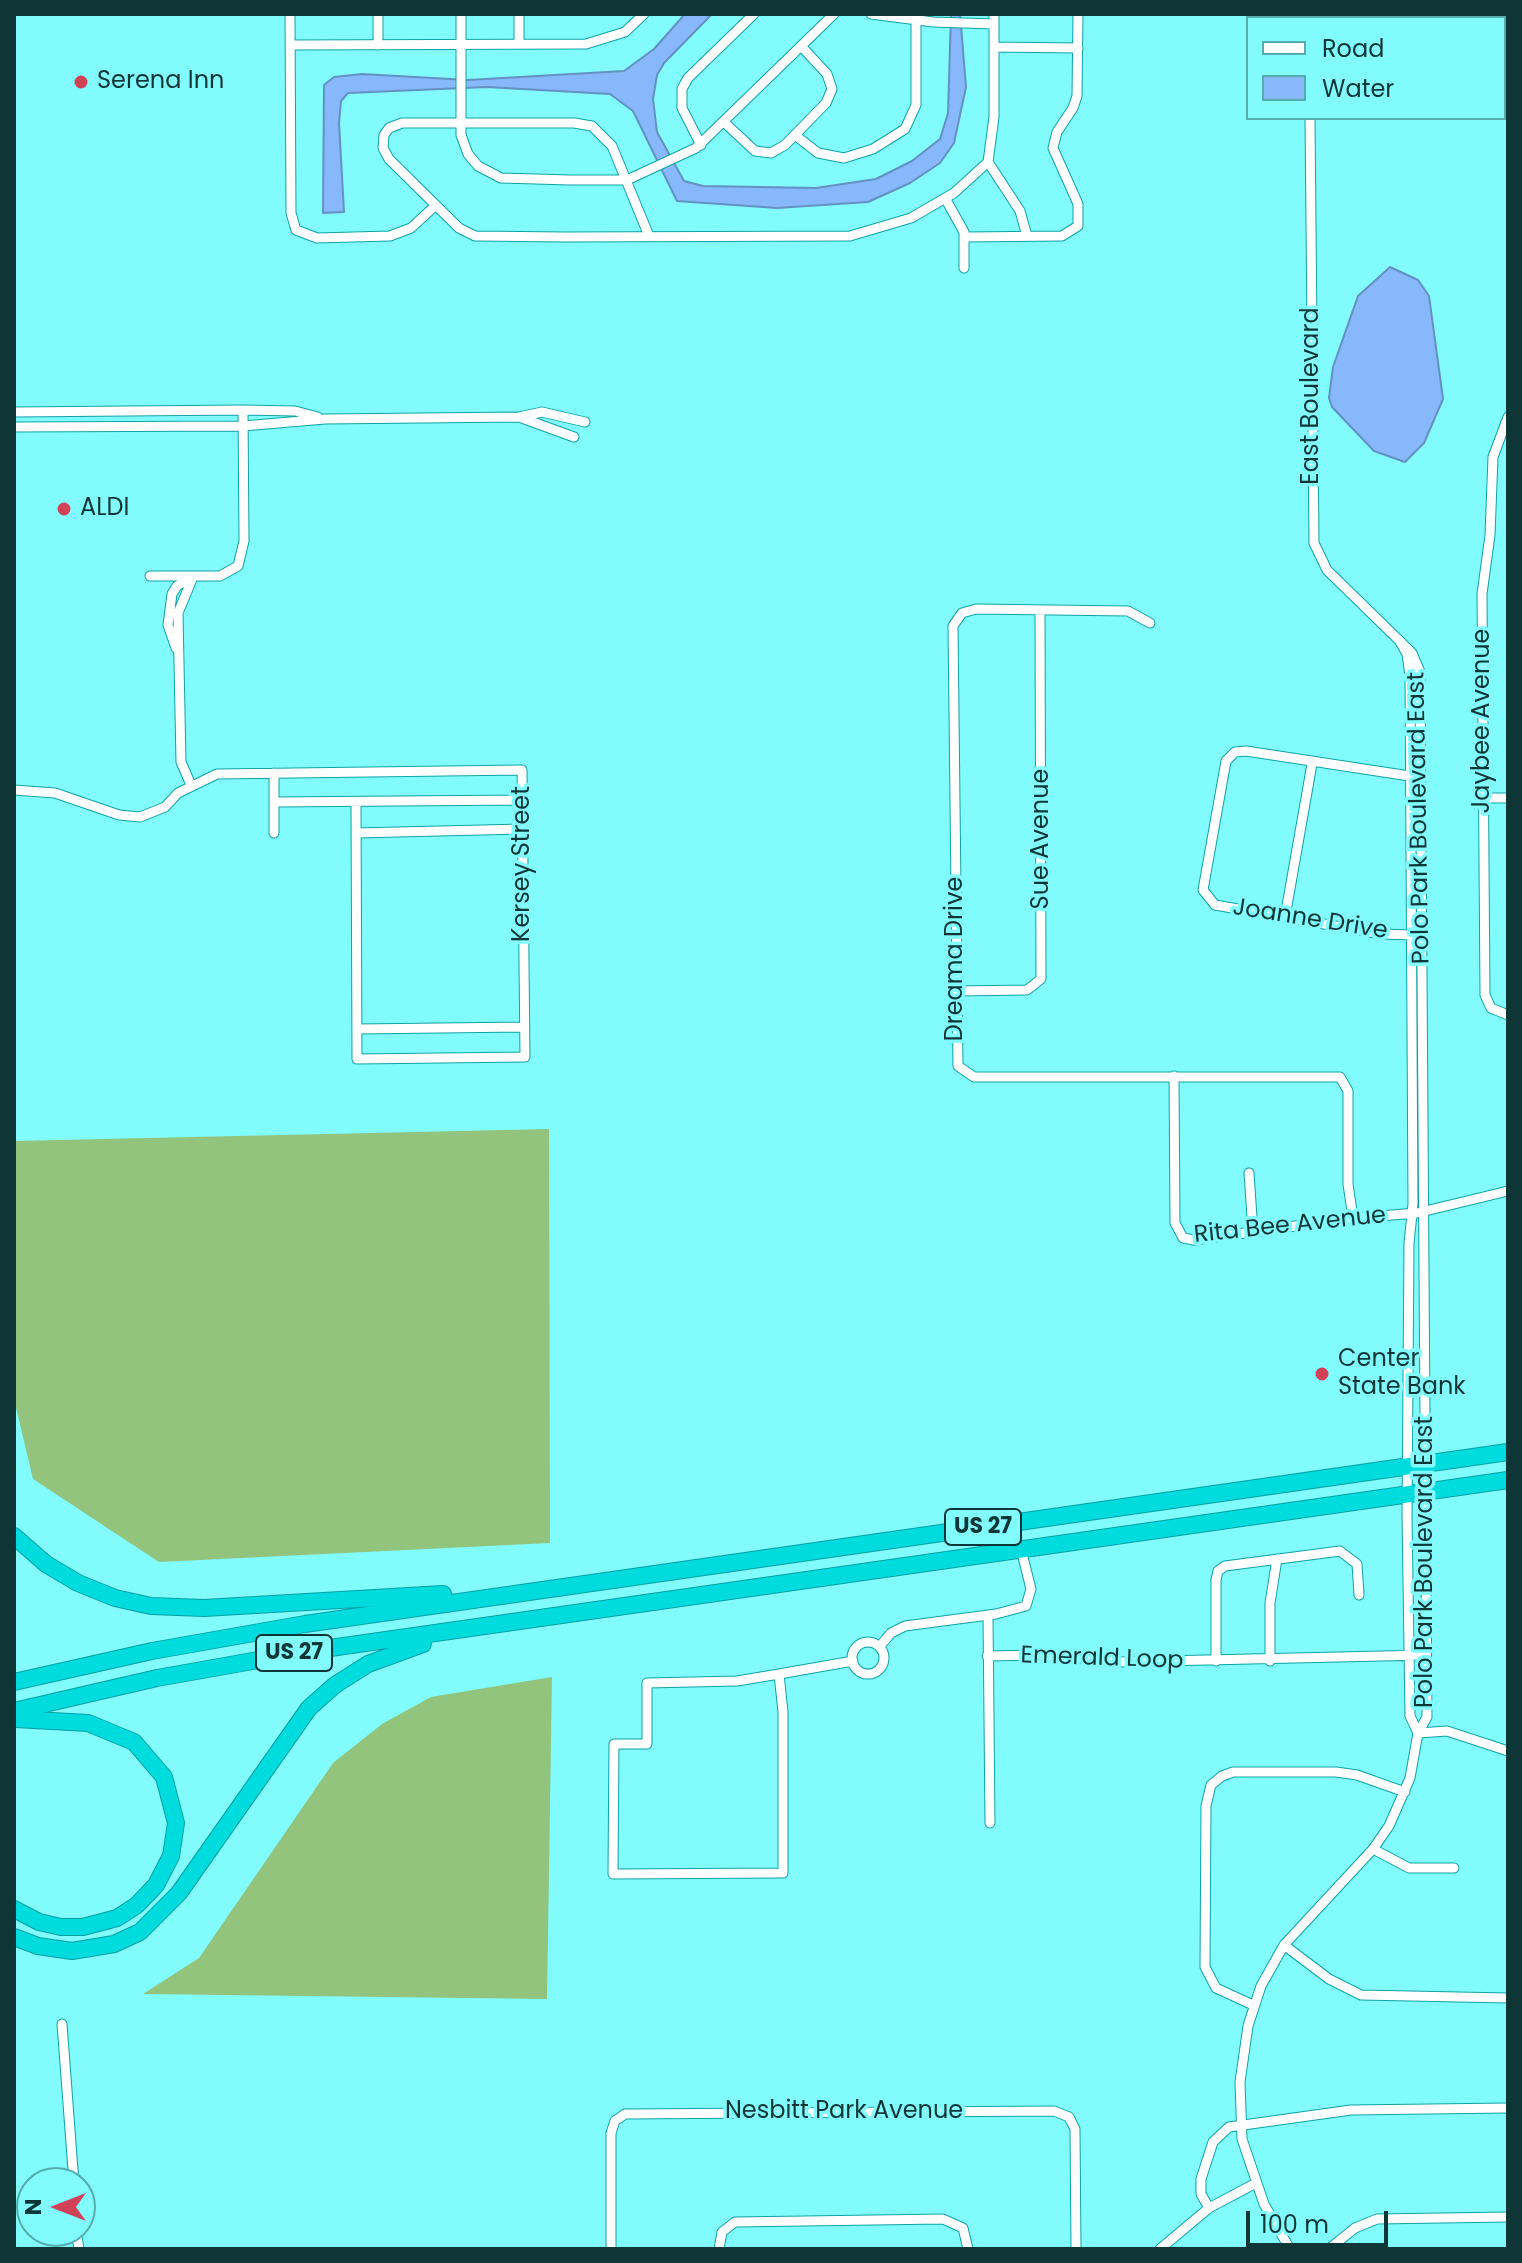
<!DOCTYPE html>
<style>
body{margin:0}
#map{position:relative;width:1522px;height:2263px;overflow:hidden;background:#82fbfd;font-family:Poppins,sans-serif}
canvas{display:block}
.frame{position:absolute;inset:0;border:16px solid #0e3637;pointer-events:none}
.legend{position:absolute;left:1246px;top:16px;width:260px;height:104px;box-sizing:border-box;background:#82fbfd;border:2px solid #54acae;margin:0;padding:10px 14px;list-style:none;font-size:24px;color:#0e3637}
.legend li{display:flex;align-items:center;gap:16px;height:40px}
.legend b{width:40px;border:2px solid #54acae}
.north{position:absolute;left:16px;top:2167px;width:80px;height:80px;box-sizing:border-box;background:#82fbfd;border:2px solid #54acae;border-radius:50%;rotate:270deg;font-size:22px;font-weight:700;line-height:32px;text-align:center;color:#0e3637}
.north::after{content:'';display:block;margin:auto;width:28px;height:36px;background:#d24256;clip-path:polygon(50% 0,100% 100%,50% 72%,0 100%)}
.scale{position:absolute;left:1246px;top:2211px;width:142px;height:36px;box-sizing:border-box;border:4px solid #0e3637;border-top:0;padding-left:10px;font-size:24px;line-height:28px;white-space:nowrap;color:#0e3637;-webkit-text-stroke:6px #82fbfd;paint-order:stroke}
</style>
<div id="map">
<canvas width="1522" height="2263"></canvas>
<div class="frame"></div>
<ul class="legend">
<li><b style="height:10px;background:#fff"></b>Road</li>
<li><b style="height:22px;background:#87b8fc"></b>Water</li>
</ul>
<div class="north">N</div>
<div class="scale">100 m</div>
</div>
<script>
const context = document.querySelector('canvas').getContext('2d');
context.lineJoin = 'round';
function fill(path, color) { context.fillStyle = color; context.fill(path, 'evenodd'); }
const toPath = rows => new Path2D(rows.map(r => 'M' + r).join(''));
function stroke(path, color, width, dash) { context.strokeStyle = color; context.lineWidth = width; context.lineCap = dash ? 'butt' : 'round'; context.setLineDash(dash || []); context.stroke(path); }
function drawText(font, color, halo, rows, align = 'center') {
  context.font = font + ' Poppins,sans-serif'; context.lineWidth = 7; context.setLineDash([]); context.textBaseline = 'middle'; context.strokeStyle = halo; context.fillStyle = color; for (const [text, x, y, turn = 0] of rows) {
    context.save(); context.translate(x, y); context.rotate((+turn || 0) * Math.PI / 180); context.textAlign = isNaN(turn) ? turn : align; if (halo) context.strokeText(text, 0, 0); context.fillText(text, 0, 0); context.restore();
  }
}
const forest = toPath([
 [549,1129,550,1543,159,1562,33,1479,14,1399,14,1141],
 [552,1677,547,1999,143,1994,199,1958,333,1763,382,1724,431,1697]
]);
const water = toPath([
 [685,14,712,14,664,63,657,75,653,99,657,132,684,181,703,186,816,188,876,179,912,161,940,139,948,113,951,14,960,14,966,87,954,143,940,163,910,183,868,202,777,208,677,201,633,111,610,94,487,87,348,93,341,101,339,123,344,212,323,213,324,85,334,77,362,74,468,80,624,71,654,49,685,14],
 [1390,267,1418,280,1429,296,1443,399,1424,443,1405,462,1374,451,1332,407,1329,398,1333,367,1358,296,1390,267]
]);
const street = toPath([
 [290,14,291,213,296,230,317,238,390,236,411,228,436,205],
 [378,14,378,45],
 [461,14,461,135,468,154,478,166,501,178,570,180,627,180,696,148,834,14],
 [519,14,519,44],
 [871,14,933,22,994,24],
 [290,45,586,44,625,32,644,14],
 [994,47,1078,48],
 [1310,118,1314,543,1327,570,1412,653,1420,672,1427,1717,1418,1733],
 [725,123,755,151,771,153,785,145,826,103,832,89,827,74,802,47],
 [795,135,818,153,844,158,873,149,905,129,916,105,916,14],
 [701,145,682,108,682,89,688,78,754,14],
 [988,162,1020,211,1027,236],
 [945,198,964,232,964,268],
 [649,236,612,146,592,126,574,123,402,123,389,128,384,135,383,148,389,159,459,228,475,236,565,237,850,236,911,218,954,193,988,162,994,117,994,14],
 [965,237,1062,236,1078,226,1078,204,1053,148,1057,132,1073,108,1077,96,1078,14],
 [14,412,243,410,295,411,318,417],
 [519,417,574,437],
 [1508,417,1493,457,1490,535,1482,594,1485,995,1491,1008,1508,1015],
 [14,427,243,426,325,419,519,417,542,412,585,422],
 [150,576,220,576,238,566,244,541,243,410],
 [1150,623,1128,611,976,609,962,613,953,626,958,1066,974,1077,1340,1077,1348,1091,1348,1184,1353,1218],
 [176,648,168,625,172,594,177,586,190,578],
 [274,773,274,833],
 [191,785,181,762,178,613,193,577],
 [14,790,55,793,119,815,140,817,165,807,178,793,217,774,522,770,525,1057,357,1059,356,802],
 [1483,798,1508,798],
 [274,802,522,800],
 [356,833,523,829],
 [1285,917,1312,764],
 [1414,935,1381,934,1215,905,1203,890,1226,761,1235,752,1246,751,1416,777],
 [956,991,1027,990,1041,979,1040,610],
 [357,1029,524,1027],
 [1174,1076,1175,1223,1183,1238,1194,1240,1353,1218,1417,1213,1508,1191],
 [1249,1173,1253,1232],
 [988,1615,990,1823],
 '852 1658a16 16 0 1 1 32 0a16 16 0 1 1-32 0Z',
 [880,1646,891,1633,905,1626,996,1614,1026,1606,1031,1589,1021,1549],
 [987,1656,1041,1655,1119,1662,1426,1655],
 [1216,1661,1216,1580,1218,1571,1225,1566,1340,1551,1357,1564,1359,1595],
 [1270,1661,1270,1603,1277,1559],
 [779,1674,737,1681,647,1683,647,1744,614,1744,613,1874,783,1873,783,1712,779,1674,853,1661],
 [1419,1733,1447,1731,1508,1751],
 [1373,1849,1409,1868,1454,1868],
 [1284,1945,1329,1979,1361,1995,1508,1998],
 [1253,2005,1216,1988,1205,1967,1206,1806,1211,1785,1222,1776,1233,1772,1336,1772,1357,1775,1405,1792],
 [62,2024,74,2183],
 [1209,2208,1201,2194,1201,2179,1213,2142,1229,2127,1351,2110,1508,2108],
 [76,2231,79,2249],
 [611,2249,611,2133,615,2121,625,2114,1054,2111,1069,2117,1075,2129,1076,2249],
 [719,2249,722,2232,735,2222,943,2219,963,2228,968,2249],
 [1160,2249,1209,2208,1256,2183],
 [1290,2249,1264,2204,1242,2139,1240,2082,1248,2026,1261,1986,1284,1945,1373,1849,1389,1826,1410,1778,1418,1733,1410,1716,1407,1515,1409,1243,1413,1204,1410,676,1407,654,1399,640],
 [1329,2249,1355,2228,1377,2219,1508,2217]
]);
const highway = toPath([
 [14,1536,46,1564,78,1583,115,1598,151,1606,204,1608,443,1594],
 [14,1682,152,1651,305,1624,1508,1452],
 [14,1711,157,1678,309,1651,1508,1480],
 [14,1909,39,1922,61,1927,83,1927,117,1918,137,1905,156,1885,171,1856,176,1823,164,1777,134,1742,88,1723,16,1719],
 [14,1937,38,1946,72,1951,114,1944,140,1932,179,1893,309,1708,335,1685,368,1664,423,1644]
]);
const markers = [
 [81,82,8,"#d24256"],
 [64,509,8,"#d24256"],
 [1322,1374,8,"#d24256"]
];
const shields = [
 [983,1527,76],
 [294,1653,76]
];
const shieldNames = [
 ["US 27",983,1527],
 ["US 27",294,1653]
];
const poiNames = [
 ["Serena Inn",97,82],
 ["ALDI",80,509],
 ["Center",1338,1360],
 ["State Bank",1338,1388]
];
const streetNames = [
 ["East Boulevard",1312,396,-90],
 ["Jaybee Avenue",1483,721,-90],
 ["Polo Park Boulevard East",1420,818,-91],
 ["Sue Avenue",1042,839,-90],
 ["Kersey Street",523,864,-90],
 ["Joanne Drive",1310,920,9],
 ["Dreama Drive",956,959,-90],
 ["Rita Bee Avenue",1290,1226,-6],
 ["Polo Park Boulevard East",1426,1562,-90],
 ["Emerald Loop",1102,1659,2],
 ["Nesbitt Park Avenue",844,2112]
];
fill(forest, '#92c47d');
fill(water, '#87b8fc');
stroke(water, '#6391c1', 2);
stroke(street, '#0ea3a6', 11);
stroke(highway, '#05a1a4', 18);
stroke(street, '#fff', 9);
stroke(highway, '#00dbde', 16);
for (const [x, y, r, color] of markers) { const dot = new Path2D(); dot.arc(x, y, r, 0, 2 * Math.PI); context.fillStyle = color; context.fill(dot); stroke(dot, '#82fbfd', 3); }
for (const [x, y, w] of shields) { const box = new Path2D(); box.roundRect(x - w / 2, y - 18, w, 36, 6); context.fillStyle = '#82fbfd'; context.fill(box); stroke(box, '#0e3637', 2); }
drawText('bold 22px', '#0e3637', null, shieldNames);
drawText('24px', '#0e3637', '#82fbfd', poiNames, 'left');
drawText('24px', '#0e3637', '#82fbfd', streetNames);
</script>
